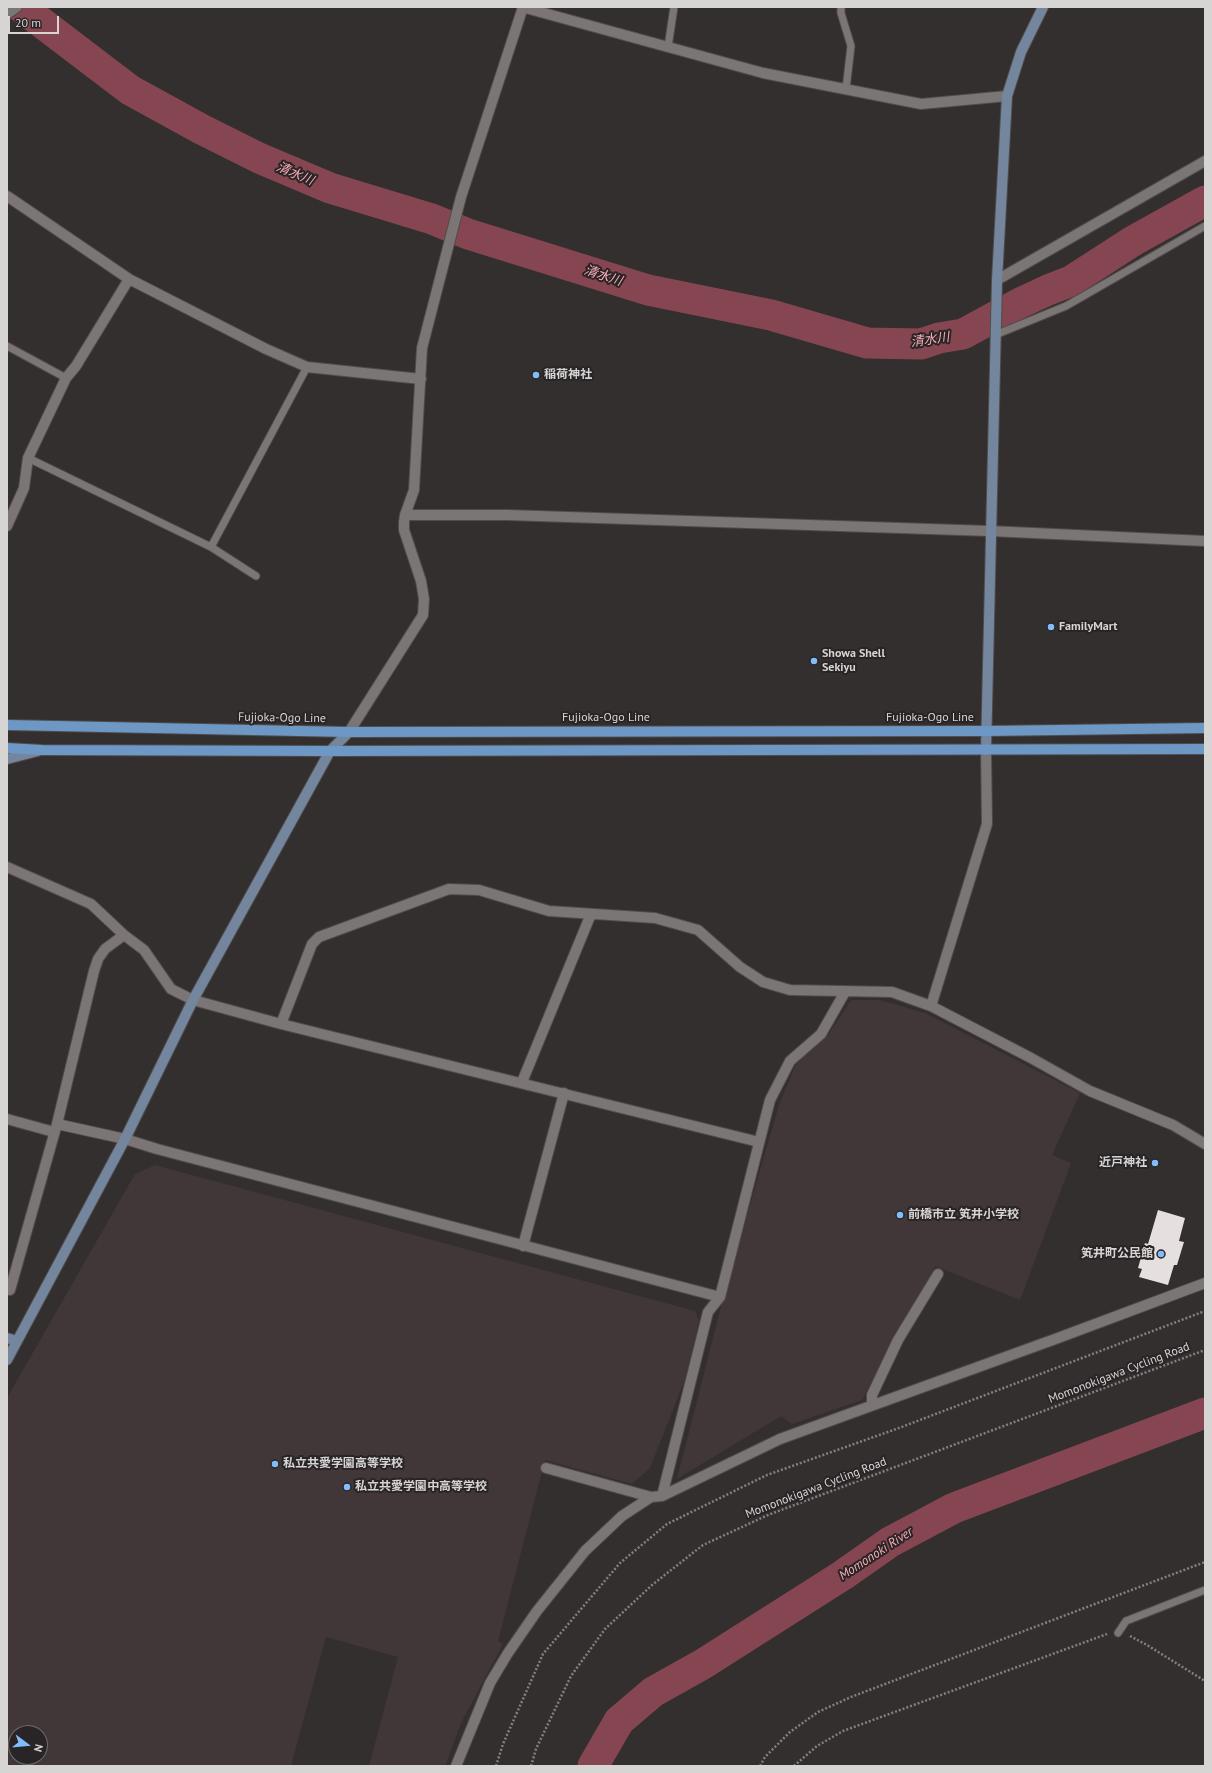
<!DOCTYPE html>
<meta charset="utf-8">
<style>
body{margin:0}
#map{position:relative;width:1212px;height:1773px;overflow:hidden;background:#332f2f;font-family:"PT Sans",sans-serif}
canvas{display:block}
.frame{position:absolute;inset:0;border:8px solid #d7d4d4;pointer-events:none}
.north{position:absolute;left:8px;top:1725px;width:40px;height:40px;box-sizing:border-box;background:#292526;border:1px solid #6f6b6c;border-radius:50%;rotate:106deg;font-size:11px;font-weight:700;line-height:16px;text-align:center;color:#d7d4d4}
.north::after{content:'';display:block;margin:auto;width:14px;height:18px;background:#81bdfa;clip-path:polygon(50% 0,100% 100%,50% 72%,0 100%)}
.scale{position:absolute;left:8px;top:16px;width:51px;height:18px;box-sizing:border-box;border:2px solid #d7d4d4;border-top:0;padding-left:5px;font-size:12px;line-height:14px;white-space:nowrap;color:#d7d4d4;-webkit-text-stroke:3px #292526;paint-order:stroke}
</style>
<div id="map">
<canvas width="1212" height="1773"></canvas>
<div class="frame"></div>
<div class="north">N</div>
<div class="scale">20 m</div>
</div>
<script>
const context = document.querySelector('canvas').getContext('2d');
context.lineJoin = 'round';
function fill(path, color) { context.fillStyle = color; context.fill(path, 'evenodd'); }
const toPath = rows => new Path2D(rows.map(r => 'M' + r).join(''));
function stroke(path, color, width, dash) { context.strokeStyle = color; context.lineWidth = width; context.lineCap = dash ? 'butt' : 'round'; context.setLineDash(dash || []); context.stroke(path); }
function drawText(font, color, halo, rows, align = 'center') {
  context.font = font + ' "PT Sans","Noto Sans JP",sans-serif'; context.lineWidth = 4; context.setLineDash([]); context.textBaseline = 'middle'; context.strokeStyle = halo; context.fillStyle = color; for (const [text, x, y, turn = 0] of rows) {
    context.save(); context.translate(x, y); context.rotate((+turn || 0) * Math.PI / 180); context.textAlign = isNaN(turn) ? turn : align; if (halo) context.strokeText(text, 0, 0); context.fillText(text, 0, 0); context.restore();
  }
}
const built = toPath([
 [851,1000,880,1000,925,1013,1080,1093,1052,1155,1071,1163,1020,1300,935,1266,862,1400,792,1424,781,1416,677,1479,724,1295,779,1105,796,1064,828,1035],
 [155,1165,695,1311,699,1321,685,1379,650,1468,632,1484,545,1460,498,1641,503,1644,461,1723,445,1766,369,1766,398,1657,326,1637,291,1766,7,1766,7,1398,135,1174],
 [16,1733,40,1733,40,1757,16,1757]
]);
const river = toPath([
 [21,7,130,90,201,129,259,158,330,188,432,219,468,234,648,290,771,315,867,343,921,344,939,338,963,334,1020,303,1048,290,1071,281,1133,241,1205,201],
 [593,1766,619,1721,653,1692,703,1664,843,1575,890,1542,954,1508,1205,1413]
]);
const building = toPath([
 [1158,1210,1185,1218,1179,1241,1184,1242,1177,1265,1174,1265,1168,1285,1139,1277,1142,1269,1138,1268,1145,1243,1148,1244]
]);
const path = toPath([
 [1130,1636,1147,1645,1205,1681],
 [496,1766,503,1744,543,1654,620,1563,667,1524,767,1475,899,1428,1205,1311],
 [531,1766,536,1749,571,1676,605,1629,652,1585,703,1545,768,1515,1205,1350],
 [760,1766,765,1757,790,1732,818,1712,851,1697,1205,1562],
 [794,1766,817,1746,843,1731,1107,1634]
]);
const lane = toPath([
 [841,7,841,13,851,46,846,89],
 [668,47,674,7],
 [995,335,1066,306,1205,226],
 [7,346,66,378],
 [28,458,211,547,256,576],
 [211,547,307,367],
 [1118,1633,1126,1621,1205,1590]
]);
const street = toPath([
 [522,7,763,73,921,104,1007,96],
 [7,14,17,7],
 [7,196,129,279,266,349,307,367,421,379],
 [997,280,1205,161],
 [405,515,507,515,990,531,1205,541],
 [7,526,24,488,28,458,66,378,76,366,129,279],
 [349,732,423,615,424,599,421,581,404,530,404,522,405,515,414,490,422,348,461,197,523,7],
 [7,867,91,904,124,935,144,950,171,989,193,1000,281,1024,759,1142],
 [931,1006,987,824,986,750],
 [281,1024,312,944,319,937,449,889,479,890,549,911,655,918,698,930,740,967,763,982,790,990,892,992,931,1006,1031,1058,1090,1091,1173,1125,1205,1144],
 [522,1082,591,914],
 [7,1119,54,1132],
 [57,1124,125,1139,157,1149,720,1297],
 [523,1246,564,1093],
 [10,1290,57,1124,94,971,98,959,105,949,124,935],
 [872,1404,872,1395,898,1340,938,1274],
 [546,1468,651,1497],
 [662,1496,708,1312,720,1297,770,1100,790,1061,821,1034,845,992],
 [456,1766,490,1683,508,1653,537,1611,585,1551,622,1516,651,1497,662,1496,780,1439,1058,1338,1205,1283]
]);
const secondary = toPath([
 [986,750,997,280,1007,96,1021,52,1043,7],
 [7,759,38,751],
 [7,1338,17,1341],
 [7,1360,125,1139,193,1000,330,751,349,732]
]);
const primary = toPath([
 [7,725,349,732,986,731,1205,728],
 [7,748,42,750,330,751,1205,749]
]);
const markers = [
 [536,375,4,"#81bdfa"],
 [1051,627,4,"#81bdfa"],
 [814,661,4,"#81bdfa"],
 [1155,1163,4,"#81bdfa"],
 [900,1215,4,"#81bdfa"],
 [1161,1254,4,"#81bdfa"],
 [275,1464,4,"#81bdfa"],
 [347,1487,4,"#81bdfa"]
];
const poiNames = [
 ["稲荷神社",544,375],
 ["FamilyMart",1059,627],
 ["Showa Shell",822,654],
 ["Sekiyu",822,668],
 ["近戸神社",1147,1163,"right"],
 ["前橋市立 笂井小学校",908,1215],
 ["笂井町公民館",1153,1254,"right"],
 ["私立共愛学園高等学校",283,1464],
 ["私立共愛学園中高等学校",355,1487]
];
const streetNames = [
 ["Fujioka-Ogo Line",282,718,1],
 ["Fujioka-Ogo Line",606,718],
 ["Fujioka-Ogo Line",930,718],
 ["Momonokigawa Cycling Road",1119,1373,-21],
 ["Momonokigawa Cycling Road",816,1488,-21]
];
const waterNames = [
 ["清水川",295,174,23],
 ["清水川",603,276,18],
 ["清水川",930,340,-8],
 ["Momonoki River",876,1554,-33]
];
fill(built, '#423738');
stroke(river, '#864651', 31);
fill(building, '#e5dfdf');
stroke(lane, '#504c4c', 9);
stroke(street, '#504c4c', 12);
stroke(secondary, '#504c4c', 12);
stroke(primary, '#504c4c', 12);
stroke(path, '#848080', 2.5, [2, 2]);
stroke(lane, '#7b7576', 7);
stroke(street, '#7b7576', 10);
stroke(secondary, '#74869d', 10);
stroke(primary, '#6d97c4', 10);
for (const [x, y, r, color] of markers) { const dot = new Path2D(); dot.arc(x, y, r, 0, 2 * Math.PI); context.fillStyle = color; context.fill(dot); stroke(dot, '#292526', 1.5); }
drawText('bold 12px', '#d7d4d4', '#292526', poiNames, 'left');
drawText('12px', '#d7d4d4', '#292526', streetNames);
drawText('italic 13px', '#fbacb6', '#292526', waterNames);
</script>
